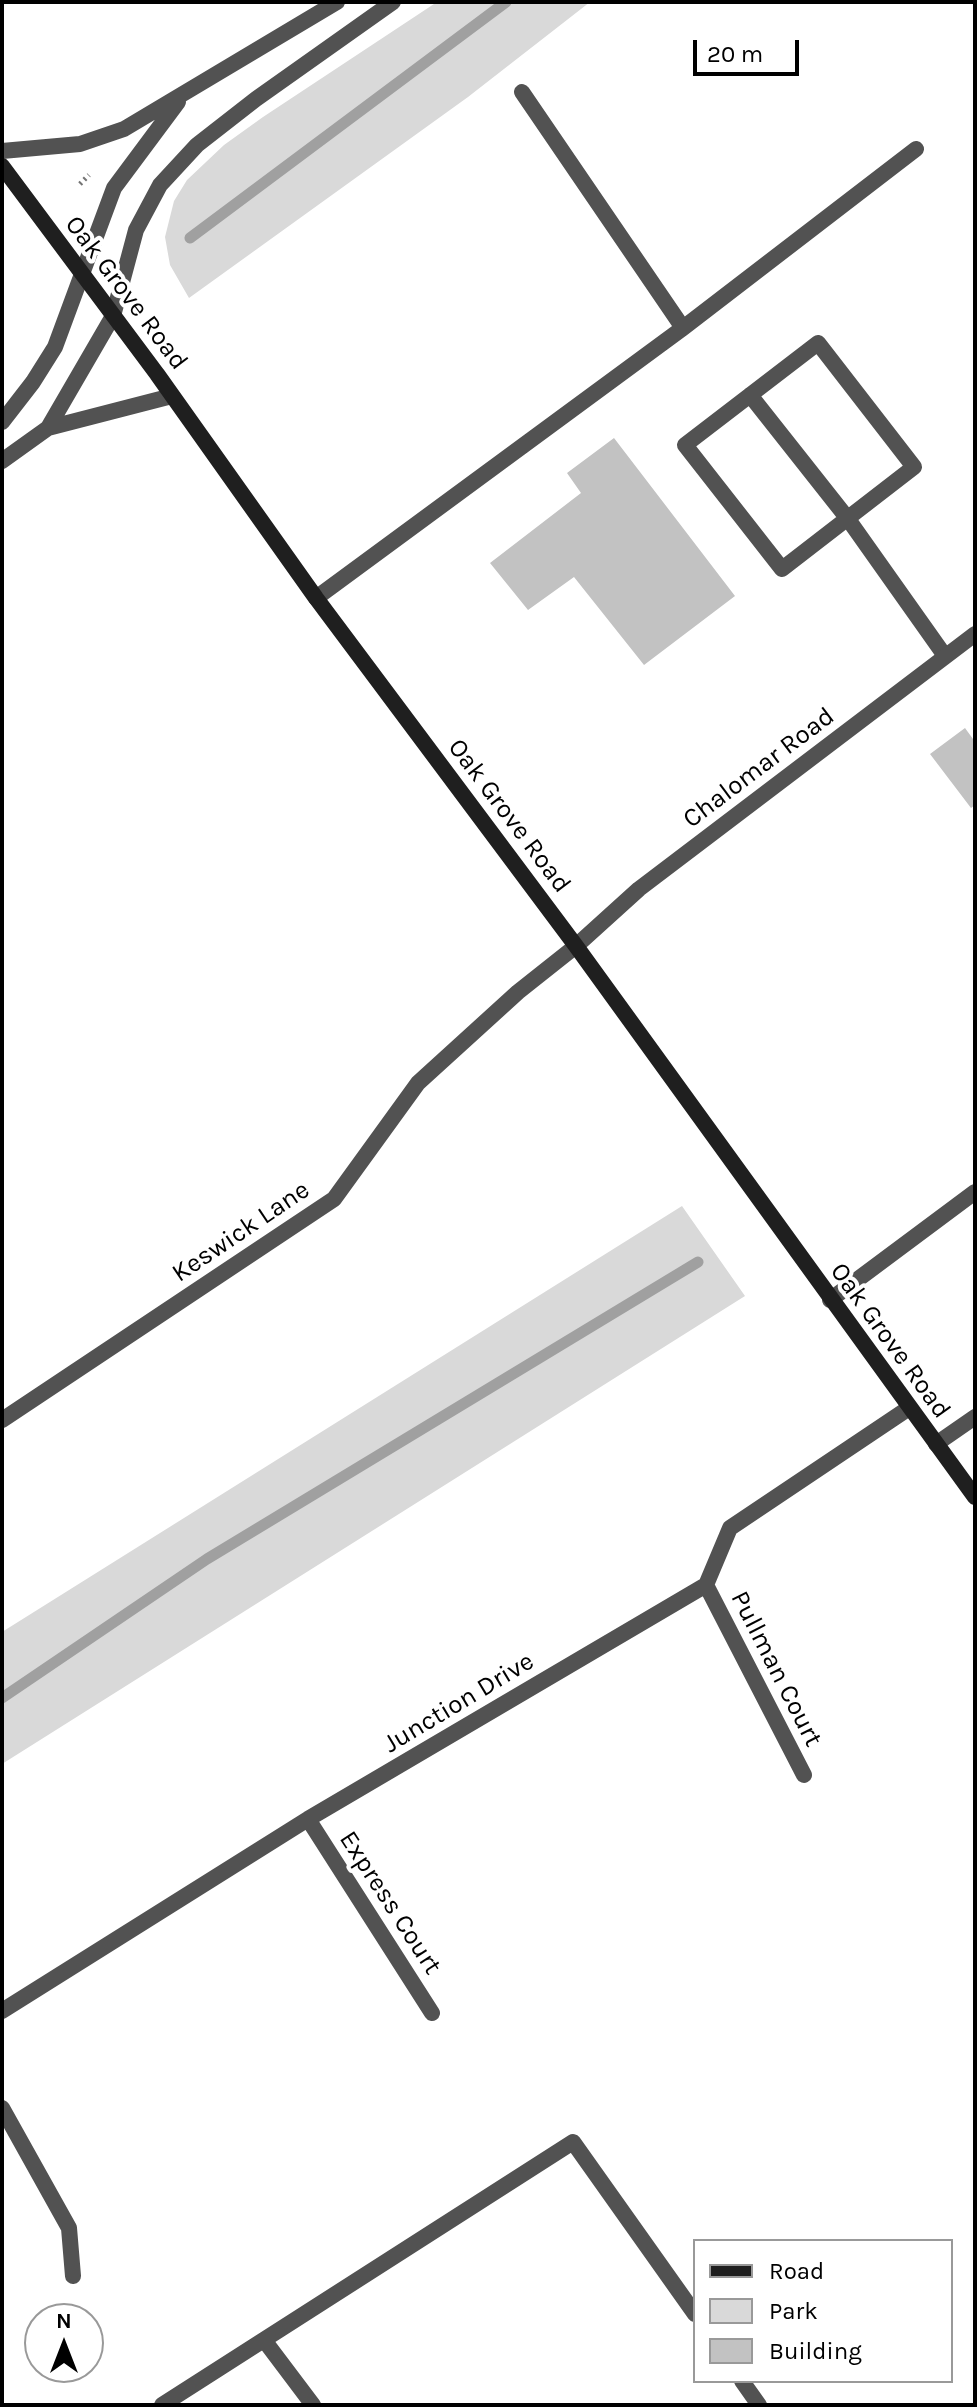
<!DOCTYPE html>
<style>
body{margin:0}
#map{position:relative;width:977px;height:2407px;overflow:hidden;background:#fff;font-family:Karla,sans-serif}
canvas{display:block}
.frame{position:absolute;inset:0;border:4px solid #000;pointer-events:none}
.legend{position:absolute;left:693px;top:2239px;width:260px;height:144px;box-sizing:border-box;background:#fff;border:2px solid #999;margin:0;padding:10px 14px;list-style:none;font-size:24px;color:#000}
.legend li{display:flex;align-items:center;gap:16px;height:40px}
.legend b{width:40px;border:2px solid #999}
.north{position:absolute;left:24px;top:2303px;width:80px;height:80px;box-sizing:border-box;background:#fff;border:2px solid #999;border-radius:50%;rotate:0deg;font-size:22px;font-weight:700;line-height:32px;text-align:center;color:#000}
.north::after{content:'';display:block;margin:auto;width:28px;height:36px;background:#000;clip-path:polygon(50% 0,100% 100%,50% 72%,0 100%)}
.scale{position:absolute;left:693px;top:40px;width:106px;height:36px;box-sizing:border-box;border:4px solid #000;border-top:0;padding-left:10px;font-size:24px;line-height:28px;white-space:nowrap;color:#000;-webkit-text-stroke:6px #fff;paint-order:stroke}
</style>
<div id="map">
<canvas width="977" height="2407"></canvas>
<div class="frame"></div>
<ul class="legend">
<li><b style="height:10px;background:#1f1f1f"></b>Road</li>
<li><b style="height:22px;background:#d9d9d9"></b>Park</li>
<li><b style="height:22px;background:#c2c2c2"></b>Building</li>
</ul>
<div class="north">N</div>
<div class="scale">20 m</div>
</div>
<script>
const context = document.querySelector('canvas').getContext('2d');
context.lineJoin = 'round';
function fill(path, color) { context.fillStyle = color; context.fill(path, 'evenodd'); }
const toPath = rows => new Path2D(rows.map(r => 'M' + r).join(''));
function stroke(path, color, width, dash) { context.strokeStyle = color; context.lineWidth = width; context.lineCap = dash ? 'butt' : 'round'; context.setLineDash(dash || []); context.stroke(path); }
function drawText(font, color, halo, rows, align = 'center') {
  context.font = font + ' Karla,sans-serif'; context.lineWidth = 8; context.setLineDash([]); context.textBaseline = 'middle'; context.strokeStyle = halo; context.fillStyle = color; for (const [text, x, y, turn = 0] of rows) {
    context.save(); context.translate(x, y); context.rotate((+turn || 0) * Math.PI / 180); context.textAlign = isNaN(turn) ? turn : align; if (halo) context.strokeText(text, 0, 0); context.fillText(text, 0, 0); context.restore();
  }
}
const green = toPath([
 [437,2,590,2,468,97,189,298,170,265,165,237,174,201,187,180,224,145,263,117],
 [682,1206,745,1296,2,1764,2,1632]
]);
const stream = toPath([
 [190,238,506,2],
 [2,1698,207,1559,698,1262]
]);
const building = toPath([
 [614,438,735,596,644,665,574,577,528,610,490,563,581,493,567,473],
 [965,728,973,739,975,737,975,805,971,808,930,754]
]);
const path = toPath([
 [80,184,89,175]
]);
const service = toPath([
 [818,343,914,467,782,569,685,445,818,343],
 [750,395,848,519,945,656],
 [830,1300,975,1192],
 [264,2340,313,2405],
 [742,2381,759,2405],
 [162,2405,573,2142,695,2314]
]);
const minor = toPath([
 [522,92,683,328],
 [2,422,33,382,55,347,82,274],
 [48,428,172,396],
 [2,461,48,428,113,316],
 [316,598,683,328,916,149],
 [2,1420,334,1199,418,1083,518,992,576,946,639,889,975,634],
 [936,1444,975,1417],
 [706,1585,804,1775],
 [308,1819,432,2013],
 [2,2011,308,1819,706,1585,730,1528,909,1408],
 [2,2108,69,2228,73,2276]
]);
const tertiary = toPath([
 [2,151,80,144,124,129,337,2],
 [82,274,114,188,178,102],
 [113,316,136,230,160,185,197,145,256,99,393,2]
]);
const secondary = toPath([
 [2,166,157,374,316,598,576,946,975,1497]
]);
const streetNames = [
 ["Oak Grove Road",126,293,53],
 ["Chalomar Road",759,768,-37],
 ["Oak Grove Road",509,816,53],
 ["Keswick Lane",241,1232,-34],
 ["Oak Grove Road",890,1341,54],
 ["Pullman Court",776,1669,63],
 ["Junction Drive",459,1703,-31],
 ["Express Court",390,1903,57]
];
fill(green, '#d9d9d9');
stroke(stream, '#a0a0a0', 11);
fill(building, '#c2c2c2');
stroke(path, '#747474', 5, [2, 4]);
stroke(service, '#525252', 16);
stroke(minor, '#525252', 16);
stroke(tertiary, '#525252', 16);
stroke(secondary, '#1f1f1f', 16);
drawText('26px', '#000', '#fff', streetNames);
</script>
